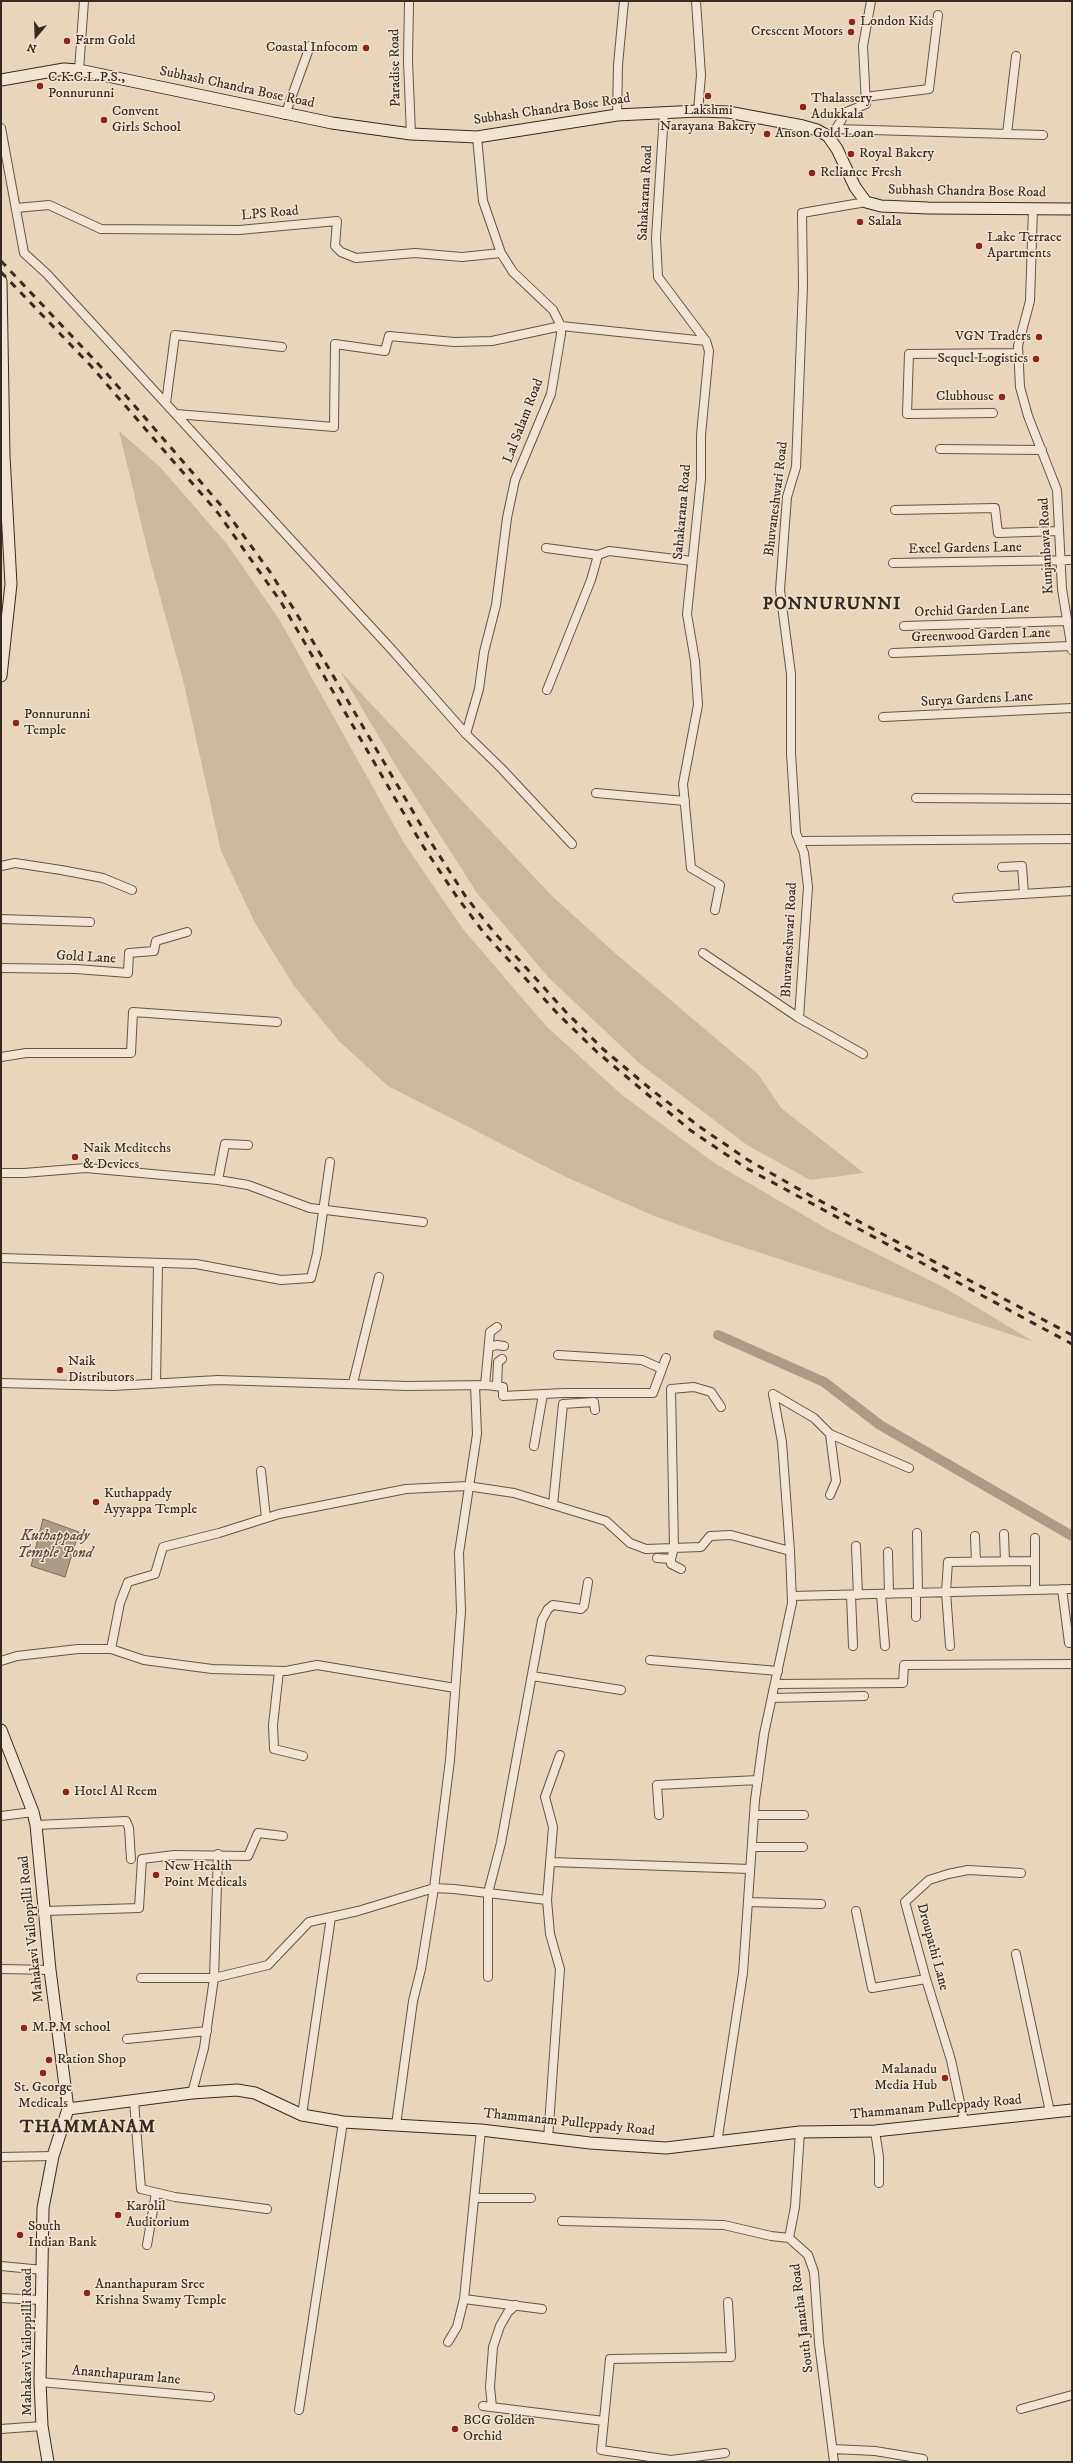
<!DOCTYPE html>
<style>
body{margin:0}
#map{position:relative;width:1073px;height:2463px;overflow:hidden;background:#e9d5b9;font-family:"IM FELL DW Pica",serif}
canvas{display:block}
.frame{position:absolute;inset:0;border:2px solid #362b21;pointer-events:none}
.north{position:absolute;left:16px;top:16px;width:40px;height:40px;-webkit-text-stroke:3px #f1e4d2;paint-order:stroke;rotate:199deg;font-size:11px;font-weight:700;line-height:16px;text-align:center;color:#362b21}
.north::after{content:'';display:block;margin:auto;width:14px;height:18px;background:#362b21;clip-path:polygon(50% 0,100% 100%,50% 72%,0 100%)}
</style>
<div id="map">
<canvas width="1073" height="2463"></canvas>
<div class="frame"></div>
<div class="north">N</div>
</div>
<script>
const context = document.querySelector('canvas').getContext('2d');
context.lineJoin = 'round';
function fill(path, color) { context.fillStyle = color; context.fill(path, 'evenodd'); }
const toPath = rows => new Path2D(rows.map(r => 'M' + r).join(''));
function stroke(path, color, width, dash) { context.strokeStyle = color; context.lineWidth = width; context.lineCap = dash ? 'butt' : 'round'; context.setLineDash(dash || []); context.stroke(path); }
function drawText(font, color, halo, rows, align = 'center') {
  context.font = font + ' "IM FELL DW Pica",serif'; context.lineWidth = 3; context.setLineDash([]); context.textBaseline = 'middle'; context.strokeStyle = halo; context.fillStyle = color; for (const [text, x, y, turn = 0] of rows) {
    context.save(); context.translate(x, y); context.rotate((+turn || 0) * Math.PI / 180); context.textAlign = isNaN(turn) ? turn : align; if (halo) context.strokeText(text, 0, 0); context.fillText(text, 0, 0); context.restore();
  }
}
const green = toPath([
 [119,431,160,467,227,544,279,619,404,843,463,929,546,1026,622,1095,713,1162,829,1230,945,1288,1034,1342,724,1241,654,1216,566,1177,388,1086,339,1041,294,986,255,923,221,851,184,684,149,556],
 [340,671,552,896,615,953,758,1074,781,1108,864,1173,810,1180,747,1145,639,1063,549,978,477,893,399,771]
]);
const water = toPath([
 [43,1519,79,1532,65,1577,31,1566,43,1519]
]);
const canal = toPath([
 [718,1335,824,1382,880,1425,1072,1536]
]);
const minor = toPath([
 [409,1,408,61,411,134],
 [696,1,701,75,698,111],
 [79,70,84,1],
 [865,97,929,89,938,15],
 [664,113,656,238,658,277,706,341,709,351,701,435,701,479,687,614,695,661,698,705,683,784,691,868,720,885,715,910],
 [285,115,310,46],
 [617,115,618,65,624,1],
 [1,128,24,253,47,274,393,651,466,734,501,768,572,844],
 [836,129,1043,135],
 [834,131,841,121,844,113,866,104,863,46,871,1],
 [1007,134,1016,56],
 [16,208,49,205,101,229,239,230,337,221,335,246,341,252,356,258,415,253,462,257,501,253],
 [1033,208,1030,301,1018,346,1020,387,1028,416,1057,490,1062,589,1072,650],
 [166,403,175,335,282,347],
 [993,413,907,414,909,354,1018,353],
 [176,414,334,427,335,344,385,351,389,336,454,342,492,341,561,326,706,341],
 [940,449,1042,450],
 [895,510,995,508,998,533,1059,531],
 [546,548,598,555,609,551,692,561],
 [893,563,1072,560],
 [904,626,1066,621],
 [893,653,1071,646],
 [547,690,591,580,598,555],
 [883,717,1072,708],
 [466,734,479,689,484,652,496,605,507,518,515,480,551,394,561,334,561,326,553,310,513,272,501,253,483,201,477,137],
 [596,793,685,801],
 [916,798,1072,799],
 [799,841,1072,839],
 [1,866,15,863,61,870,103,878,132,890],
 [1002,867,1022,866,1024,894],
 [957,898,1072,891],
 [1,919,90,922],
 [703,953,799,1018,863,1054],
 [1,968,76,969,128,973,129,953,154,951,156,941,187,932],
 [799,1018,808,887,804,853,796,833,791,753,791,674,780,590,787,497,796,467,803,286,802,213,866,202],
 [1,1057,26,1053,131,1053,133,1012,277,1022],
 [1,1173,24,1173,86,1168,218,1180,225,1144,248,1145],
 [218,1180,248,1185,310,1208,423,1222],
 [1,1258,196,1264,281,1280,311,1278,317,1254,330,1162],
 [489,1347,497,1345,504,1346],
 [558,1355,642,1360,662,1369],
 [1,1383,113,1386,218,1380,408,1386,485,1385,490,1332,497,1327],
 [156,1383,158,1263],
 [353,1383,379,1277],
 [485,1385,503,1387,503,1396,564,1393,653,1393,666,1358],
 [497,1386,498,1362,502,1359],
 [773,1394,814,1418,830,1434,909,1468],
 [830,1434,836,1481,830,1495],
 [534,1446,543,1394],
 [261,1471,266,1518],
 [553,1505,563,1404,594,1402,595,1410],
 [917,1533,918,1593],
 [1004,1534,1005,1561],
 [975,1536,976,1562],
 [856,1546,858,1595],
 [888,1552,889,1594],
 [657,1558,671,1559,674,1548,671,1389,694,1387,711,1392,721,1407],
 [671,1559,671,1564,681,1569],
 [1035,1561,1035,1538],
 [1062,1589,1069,1643],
 [916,1593,916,1617],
 [881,1594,885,1646],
 [851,1595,853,1646],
 [792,1596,1072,1589],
 [950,1646,946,1592,948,1562,1035,1561,1035,1590],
 [111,1649,144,1660,212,1669,286,1671,317,1665,455,1688],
 [650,1660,778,1671],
 [1,1661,17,1656,78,1649,111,1649,120,1603,128,1582,155,1574,163,1547,219,1533,279,1514,406,1489,467,1486,514,1493,606,1521,630,1543,646,1549,701,1547,710,1536,731,1535,790,1551],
 [279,1671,273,1725,274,1749,303,1756],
 [532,1676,621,1690],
 [775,1684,903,1683,904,1665,1072,1664],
 [772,1698,864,1696],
 [659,1815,657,1785,758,1780],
 [754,1815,804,1815],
 [1,1816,33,1812],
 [36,1825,126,1821,129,1828,131,1859],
 [752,1847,803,1847],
 [218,1854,214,1978,268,1965,309,1922,358,1911,434,1888,454,1889,547,1900,550,1934,560,1969,548,2139],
 [551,1862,750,1869],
 [547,1900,553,1827,545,1797,560,1755],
 [748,1902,821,1904],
 [45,1911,139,1908,142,1859,174,1855,248,1856,258,1833,283,1836],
 [856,1911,872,1988,926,1979],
 [1016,1954,1050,2112],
 [1,1969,50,1970],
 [488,1977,488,1893,501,1843,542,1620,548,1609,553,1605,581,1609,584,1606,588,1582],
 [141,1978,214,1978,204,2048,192,2093],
 [127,2039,207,2031],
 [134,2101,141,2189,175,2197,267,2209],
 [302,2115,331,1917],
 [964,2121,951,2060,926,1979,905,1902,929,1880,948,1874,968,1870,1021,1873],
 [396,2125,413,2001,421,1969,434,1888,450,1760,461,1611,459,1553,477,1434,475,1385],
 [875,2131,879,2157,879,2183],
 [800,2132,795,2207,789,2238,808,2255,814,2272,819,2343,834,2462],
 [717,2143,743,1973,755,1800,764,1734,792,1603,790,1551,782,1442,773,1394],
 [1,2157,53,2156],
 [475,2198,531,2198],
 [562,2221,724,2225,771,2236,789,2238],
 [147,2245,156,2193],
 [1,2266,43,2270],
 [1,2298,41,2300],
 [464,2299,542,2309],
 [448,2342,457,2327,464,2299,481,2130],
 [40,2382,210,2397],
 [483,2406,604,2421],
 [492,2407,490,2387,493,2347,500,2326,508,2312,516,2305],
 [1021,2409,1072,2395],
 [299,2410,343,2122],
 [1,2429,42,2426],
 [833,2449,875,2451,923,2459],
 [671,2460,725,2453],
 [670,2462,671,2460,601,2450,610,2359,731,2357,728,2302]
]);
const secondary = toPath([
 [1,80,64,69,79,70,332,123,411,134,477,137,617,115,698,111,728,112,803,126,817,130,828,136,837,149,855,187,866,202,881,206,928,208,1072,209],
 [1,281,4,456,11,584,1,676],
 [1,1730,33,1812,36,1825,50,1970,68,2109,53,2156,43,2208,40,2382,42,2426,48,2462],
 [68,2109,192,2093,237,2090,255,2093,302,2115,343,2122,481,2130,590,2143,666,2148,800,2132,875,2131,1072,2110]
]);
const rail = toPath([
 [1,261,101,367,225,510,270,572,295,611,432,844,466,897,493,931,565,1011,603,1049,653,1091,700,1127,748,1160,811,1196,1072,1335],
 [1,272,91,366,218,513,281,602,421,843,457,897,484,933,558,1014,597,1052,690,1130,746,1168,1072,1344]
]);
const markers = [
 [852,22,4,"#8f2418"],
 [851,32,4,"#8f2418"],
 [67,41,4,"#8f2418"],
 [366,48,4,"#8f2418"],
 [40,86,4,"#8f2418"],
 [708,96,4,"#8f2418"],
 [803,107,4,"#8f2418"],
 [104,120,4,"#8f2418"],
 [767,134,4,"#8f2418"],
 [851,154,4,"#8f2418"],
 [812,173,4,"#8f2418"],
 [860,222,4,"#8f2418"],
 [979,246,4,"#8f2418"],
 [1039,337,4,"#8f2418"],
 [1036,359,4,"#8f2418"],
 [1002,397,4,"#8f2418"],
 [16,723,4,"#8f2418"],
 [75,1157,4,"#8f2418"],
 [60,1370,4,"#8f2418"],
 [96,1502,4,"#8f2418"],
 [66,1792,4,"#8f2418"],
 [156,1875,4,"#8f2418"],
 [24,2028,4,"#8f2418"],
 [49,2060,4,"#8f2418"],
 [43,2073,4,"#8f2418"],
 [945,2078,4,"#8f2418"],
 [118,2215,4,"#8f2418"],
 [20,2235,4,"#8f2418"],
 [87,2293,4,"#8f2418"],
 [455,2429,4,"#8f2418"]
];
const poiNames = [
 ["London Kids",860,22],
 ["Crescent Motors",843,32,"right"],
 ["Farm Gold",75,41],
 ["Coastal Infocom",358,48,"right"],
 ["C.K.C.L.P.S.,",48,78],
 ["Ponnurunni",48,94],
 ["Thalassery",811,99],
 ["Adukkala",811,115],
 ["Lakshmi",708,111,"center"],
 ["Narayana Bakery",708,127,"center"],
 ["Convent",112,112],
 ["Girls School",112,128],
 ["Anson Gold Loan",775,134],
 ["Royal Bakery",859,154],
 ["Reliance Fresh",820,173],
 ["Salala",868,222],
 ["Lake Terrace",987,238],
 ["Apartments",987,254],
 ["VGN Traders",1031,337,"right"],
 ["Sequel Logistics",1028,359,"right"],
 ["Clubhouse",994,397,"right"],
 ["Ponnurunni",24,715],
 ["Temple",24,731],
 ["Naik Meditechs",83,1149],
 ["& Devices",83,1165],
 ["Naik",68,1362],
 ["Distributors",68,1378],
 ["Kuthappady",104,1494],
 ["Ayyappa Temple",104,1510],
 ["Hotel Al Reem",74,1792],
 ["New Health",164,1867],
 ["Point Medicals",164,1883],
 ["M.P.M school",32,2028],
 ["Ration Shop",57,2060],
 ["Malanadu",937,2070,"right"],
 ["Media Hub",937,2086,"right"],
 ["St. George",43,2088,"center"],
 ["Medicals",43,2104,"center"],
 ["Karolil",126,2207],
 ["Auditorium",126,2223],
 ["South",28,2227],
 ["Indian Bank",28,2243],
 ["Ananthapuram Sree",95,2285],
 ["Krishna Swamy Temple",95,2301],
 ["BCG Golden",463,2421],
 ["Orchid",463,2437]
];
const streetNames = [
 ["Paradise Road",396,68,-91],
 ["Subhash Chandra Bose Road",237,88,12],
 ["Subhash Chandra Bose Road",552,110,-8],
 ["Subhash Chandra Bose Road",967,192,1],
 ["Sahakarana Road",646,193,-87],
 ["LPS Road",270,214,-5],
 ["Lal Salam Road",524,421,-69],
 ["Bhuvaneshwari Road",777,499,-83],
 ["Sahakarana Road",683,512,-85],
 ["Kunjanbava Road",1047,546,-93],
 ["Excel Gardens Lane",965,549,-1],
 ["Orchid Garden Lane",972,611,-2],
 ["Greenwood Garden Lane",981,636,-2],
 ["Surya Gardens Lane",977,700,-3],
 ["Bhuvaneshwari Road",790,940,-87],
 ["Gold Lane",86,958,3],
 ["Mahakavi Vailoppilli Road",32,1929,-96],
 ["Droupathi Lane",932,1947,75],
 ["Thammanam Pulleppady Road",936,2108,-5],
 ["Thammanam Pulleppady Road",569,2123,6],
 ["South Janatha Road",803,2318,-97],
 ["Mahakavi Vailoppilli Road",28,2342,-90],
 ["Ananthapuram lane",126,2376,5]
];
const waterNames = [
 ["Kuthappady",55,1537],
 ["Temple Pond",55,1554]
];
const districtNames = [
 ["PONNURUNNI",832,605],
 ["THAMMANAM",88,2128]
];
fill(green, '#cbb89f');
fill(water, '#ac9b85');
stroke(water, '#7d6e5d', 1);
stroke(canal, '#ac9b85', 10);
stroke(minor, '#635647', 10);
stroke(secondary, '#362b21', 13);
stroke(minor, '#f1e4d2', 8);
stroke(secondary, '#f1e4d2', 11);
stroke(rail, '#362b21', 3, [7, 7]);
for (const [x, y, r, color] of markers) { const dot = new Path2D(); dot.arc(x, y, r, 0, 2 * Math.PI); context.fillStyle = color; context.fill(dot); stroke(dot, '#f1e4d2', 1.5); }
drawText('14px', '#362b21', '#f1e4d2', poiNames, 'left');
drawText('14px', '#362b21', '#f1e4d2', streetNames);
drawText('italic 15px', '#594d3f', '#f1e4d2', waterNames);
context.letterSpacing = '1px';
drawText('bold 18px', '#362b21', '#f1e4d2', districtNames);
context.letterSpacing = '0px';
</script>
